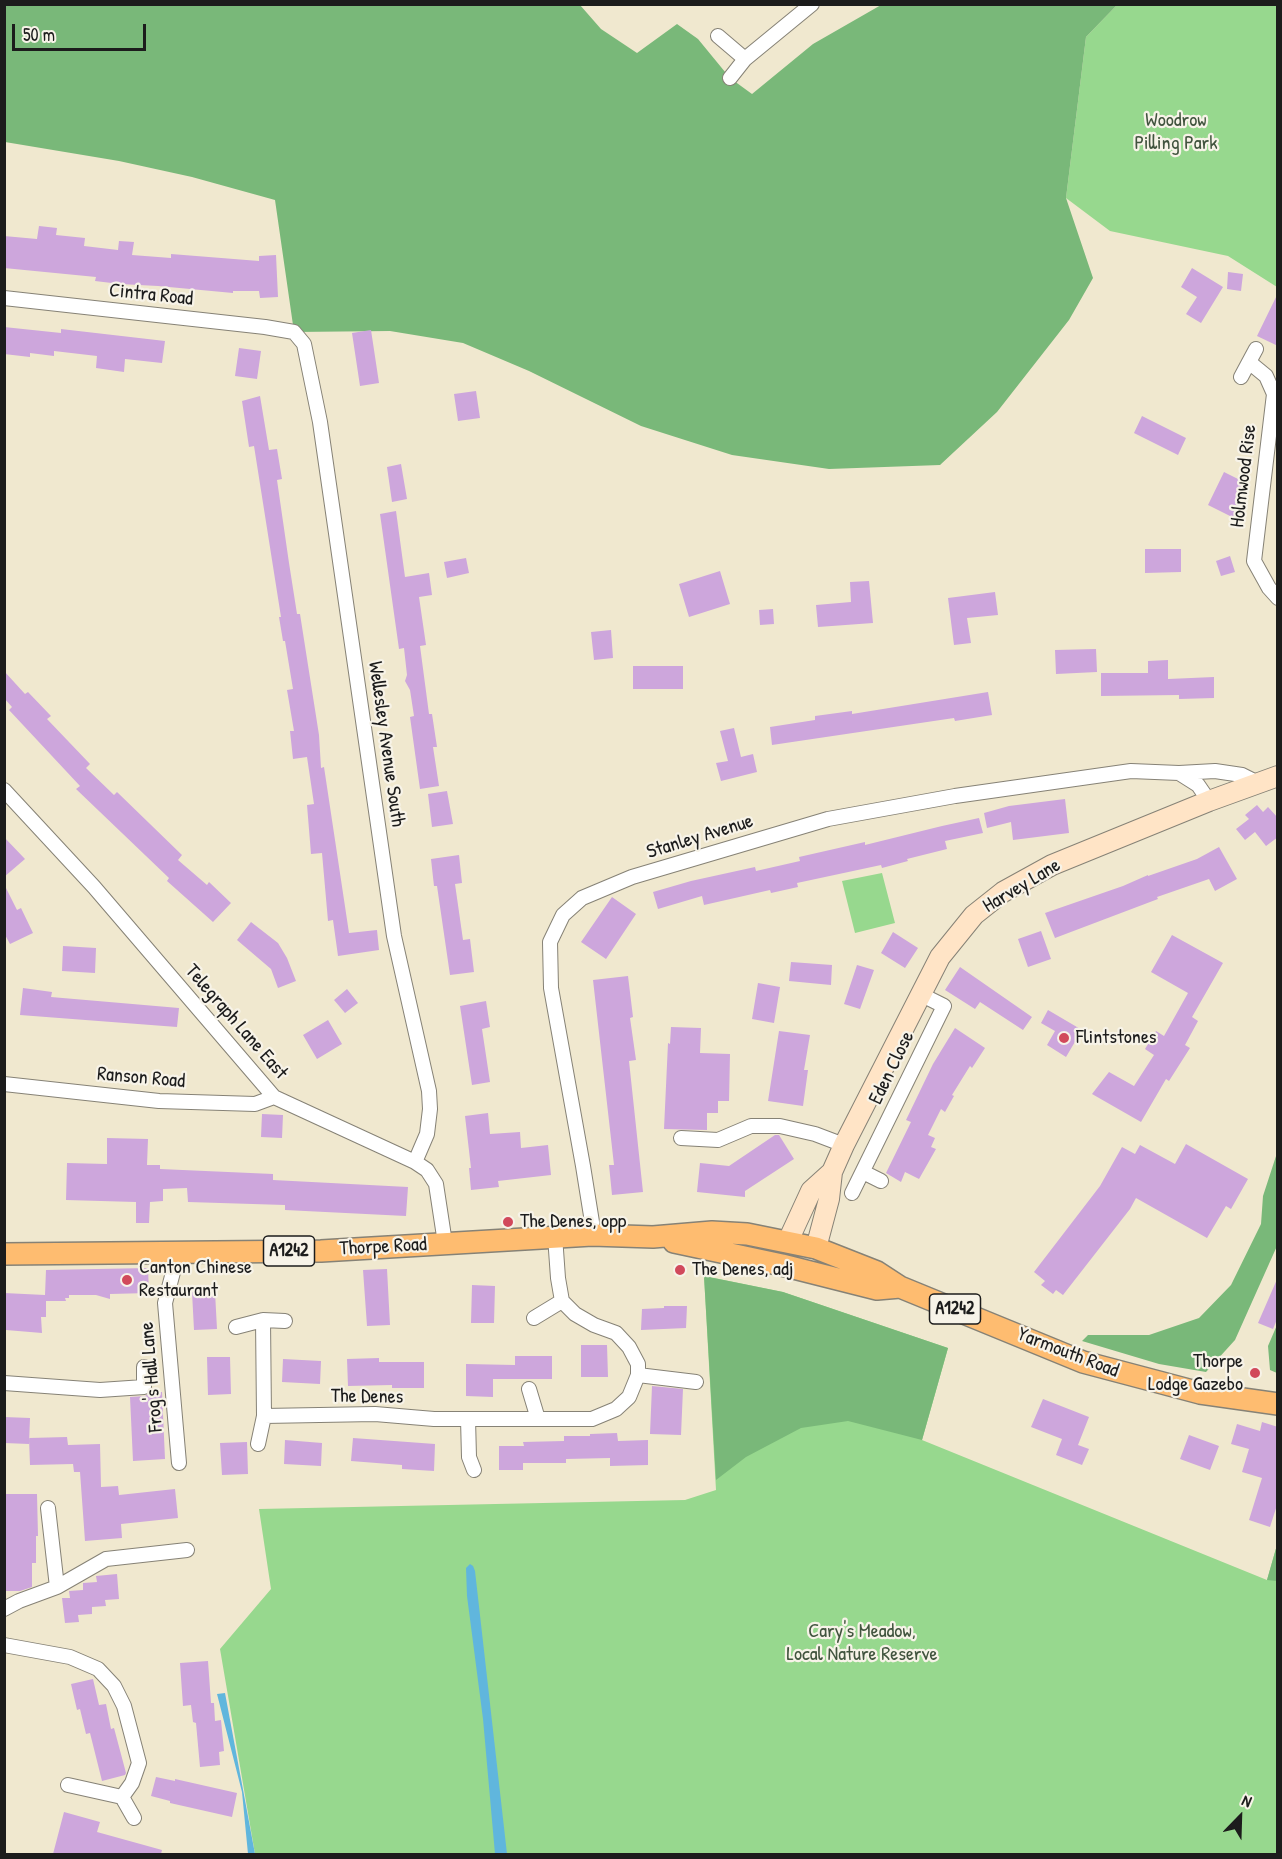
<!DOCTYPE html>
<style>
body{margin:0}
#map{position:relative;width:1282px;height:1859px;overflow:hidden;background:#f0e8cf;font-family:"Patrick Hand",sans-serif}
canvas{display:block}
.frame{position:absolute;inset:0;border:6px solid #1c1c1c;pointer-events:none}
.north{position:absolute;left:1210px;top:1787px;width:60px;height:60px;-webkit-text-stroke:4px #f7f3e8;paint-order:stroke;rotate:23deg;font-size:16px;font-weight:700;line-height:24px;text-align:center;color:#1c1c1c}
.north::after{content:'';display:block;margin:auto;width:21px;height:27px;background:#1c1c1c;clip-path:polygon(50% 0,100% 100%,50% 72%,0 100%)}
.scale{position:absolute;left:12px;top:24px;width:134px;height:27px;box-sizing:border-box;border:3px solid #1c1c1c;border-top:0;padding-left:8px;font-size:18px;line-height:21px;white-space:nowrap;color:#1c1c1c;-webkit-text-stroke:4px #f7f3e8;paint-order:stroke}
</style>
<div id="map">
<canvas width="1282" height="1859"></canvas>
<div class="frame"></div>
<div class="north">N</div>
<div class="scale">50 m</div>
</div>
<script>
const context = document.querySelector('canvas').getContext('2d');
context.lineJoin = 'round';
function fill(path, color) { context.fillStyle = color; context.fill(path, 'evenodd'); }
const toPath = rows => new Path2D(rows.map(r => 'M' + r).join(''));
function stroke(path, color, width, dash) { context.strokeStyle = color; context.lineWidth = width; context.lineCap = dash ? 'butt' : 'round'; context.setLineDash(dash || []); context.stroke(path); }
function drawText(font, color, halo, rows, align = 'center') {
  context.font = font + ' "Patrick Hand",sans-serif'; context.lineWidth = 4.5; context.setLineDash([]); context.textBaseline = 'middle'; context.strokeStyle = halo; context.fillStyle = color; for (const [text, x, y, turn = 0] of rows) {
    context.save(); context.translate(x, y); context.rotate((+turn || 0) * Math.PI / 180); context.textAlign = isNaN(turn) ? turn : align; if (halo) context.strokeText(text, 0, 0); context.fillText(text, 0, 0); context.restore();
  }
}
const green = toPath([
 [1117,5,1277,5,1277,287,1228,256,1110,231,1066,198,1086,37],
 [882,873,895,923,855,933,842,881],
 [704,1276,783,1292,948,1348,922,1440,1267,1580,1277,1545,1277,1854,255,1854,220,1649,271,1589,259,1509,685,1500,716,1490]
]);
const forest = toPath([
 [4,5,580,5,601,29,637,53,677,24,698,39,730,78,752,94,813,44,881,5,1117,5,1086,37,1066,198,1093,278,1069,320,997,412,940,465,829,469,732,455,641,426,529,371,463,343,390,331,294,332,275,200,192,177,119,161,5,142],
 [1277,1153,1277,1246,1235,1340,1206,1372,1159,1364,1082,1341,1088,1335,1149,1335,1199,1318,1231,1285,1261,1224,1263,1196],
 [704,1276,783,1292,948,1348,922,1440,848,1421,801,1428,746,1457,716,1480],
 [1277,1325,1277,1373,1270,1370,1268,1346],
 [1277,1545,1277,1581,1267,1580]
]);
const water = toPath([
 [470,1564,473,1566,475,1571,507,1854,495,1854,483,1719,467,1596,466,1568],
 [225,1693,255,1854,248,1854,242,1792,217,1694]
]);
const building = toPath([
 [39,226,57,228,56,235,85,238,84,246,118,250,119,241,134,242,132,255,171,258,171,254,259,261,259,256,276,255,278,297,260,298,259,291,233,291,233,293,158,286,120,284,95,281,96,277,4,268,4,236,37,239],
 [1192,268,1223,287,1201,323,1186,314,1197,297,1181,287],
 [1228,272,1243,274,1241,291,1227,289],
 [1278,293,1278,346,1257,336],
 [4,327,61,333,61,329,165,341,162,363,125,359,124,372,96,368,97,356,54,351,54,356,30,353,30,357,4,354],
 [371,330,379,383,360,386,352,333],
 [239,348,261,351,257,379,235,376],
 [476,391,480,418,458,421,454,394],
 [260,396,269,450,277,449,282,479,277,480,289,563,297,614,300,614,305,646,319,735,321,768,324,767,349,933,377,930,379,950,338,956,333,920,328,921,322,853,311,854,307,805,314,804,307,757,293,759,290,731,294,731,287,690,293,689,285,641,283,641,279,617,281,617,254,446,249,447,242,401],
 [1142,416,1186,438,1178,455,1134,433],
 [401,464,407,499,392,502,387,467],
 [1224,472,1250,485,1234,518,1208,505],
 [396,511,405,577,429,573,432,595,419,597,426,645,420,646,429,714,432,714,437,747,433,747,439,786,420,789,410,717,414,716,410,690,405,681,407,675,404,648,399,649,380,514],
 [1145,549,1181,549,1181,572,1145,573],
 [1230,556,1235,572,1221,576,1216,561],
 [466,558,469,573,447,578,444,562],
 [720,571,730,604,689,617,679,584],
 [869,581,873,623,818,627,816,605,851,602,850,582],
 [995,592,998,615,967,618,971,643,954,645,948,598],
 [773,609,774,624,760,625,759,610],
 [611,630,613,658,594,660,591,632],
 [1096,649,1097,672,1056,674,1055,650],
 [1168,660,1168,679,1214,677,1214,698,1179,699,1179,695,1101,696,1101,673,1148,673,1148,661],
 [633,666,683,666,683,689,633,689],
 [4,671,25,694,28,692,51,716,47,719,90,764,86,768,114,795,117,792,182,855,178,860,207,885,209,882,231,903,213,922,167,881,169,878,76,789,80,786,9,710,12,707,4,698],
 [988,692,992,715,955,721,954,718,772,745,770,727,815,720,815,716,852,711,852,714],
 [734,728,741,757,753,754,757,772,721,781,716,763,728,761,720,731],
 [447,791,453,824,432,827,428,794],
 [1065,799,1069,833,1013,840,1011,822,987,828,984,813,1009,806],
 [1257,805,1263,812,1268,807,1278,818,1278,837,1266,846,1255,832,1245,840,1236,829,1249,819,1245,815],
 [979,818,983,833,945,841,947,849,907,859,908,861,882,868,881,865,797,883,798,887,771,893,770,890,704,905,702,896,658,909,653,892,691,881,755,867,756,871,800,861,799,857,865,842,865,845,942,826],
 [4,837,25,859,4,877],
 [1219,847,1237,879,1215,891,1209,879,1157,897,1158,899,1055,938,1045,913,1123,886,1148,875,1148,876,1197,859],
 [459,855,462,883,455,884,463,940,470,939,474,972,450,975,437,886,434,886,431,859],
 [4,884,17,910,21,908,33,933,10,944,4,933],
 [612,897,636,914,606,959,581,942],
 [251,922,278,943,287,958,296,981,278,988,271,969,237,940],
 [1041,931,1051,959,1028,967,1018,939],
 [893,932,918,948,905,968,881,953],
 [1172,935,1223,963,1192,1017,1198,1021,1185,1045,1190,1048,1169,1081,1166,1079,1141,1122,1092,1094,1109,1072,1134,1086,1154,1055,1145,1049,1156,1031,1164,1036,1188,993,1151,972],
 [63,946,96,948,95,973,62,971],
 [791,962,832,965,831,985,789,981],
 [857,965,874,970,860,1009,844,1004],
 [960,967,1032,1017,1023,1030,980,1002,975,1009,945,990],
 [628,976,633,1017,630,1018,636,1060,629,1061,643,1192,612,1195,609,1165,614,1165,593,980],
 [758,983,780,987,774,1023,752,1019],
 [23,988,52,992,51,997,179,1008,177,1027,20,1015],
 [347,989,358,1003,345,1013,334,1000],
 [486,1001,490,1027,482,1029,490,1082,472,1085,460,1006],
 [1048,1010,1082,1030,1066,1057,1047,1045,1055,1031,1041,1023],
 [328,1020,342,1044,317,1059,303,1035],
 [671,1027,701,1028,700,1053,730,1054,729,1101,718,1101,718,1113,707,1113,707,1130,664,1129,668,1043,670,1044],
 [955,1028,985,1048,972,1068,970,1066,952,1095,954,1096,945,1112,941,1109,928,1135,935,1138,931,1147,936,1149,919,1179,905,1172,901,1182,886,1173,911,1122,906,1120,933,1064],
 [779,1031,810,1035,804,1070,808,1070,803,1106,768,1101],
 [488,1113,490,1134,520,1132,521,1148,548,1145,551,1175,498,1181,499,1187,471,1190,469,1168,471,1168,465,1116],
 [262,1114,283,1115,282,1138,261,1137],
 [775,1135,779,1135,794,1159,745,1191,745,1197,697,1192,700,1163,729,1166],
 [107,1138,148,1139,147,1165,160,1165,160,1169,273,1174,273,1180,408,1187,406,1216,285,1210,285,1205,188,1202,187,1188,163,1189,163,1201,150,1202,149,1223,136,1223,136,1202,66,1200,67,1163,107,1164],
 [1186,1144,1248,1179,1231,1209,1226,1206,1207,1238,1136,1198,1130,1209,1063,1295,1056,1290,1053,1294,1041,1285,1045,1281,1034,1272,1100,1186,1122,1147,1135,1154,1140,1145,1175,1164],
 [148,1268,149,1293,110,1294,110,1299,96,1295,69,1295,69,1298,65,1298,66,1301,46,1301,46,1317,41,1317,42,1333,6,1330,4,1293,45,1295,46,1270],
 [387,1269,390,1325,367,1326,363,1270],
 [1278,1277,1278,1317,1273,1329,1258,1323],
 [472,1285,495,1286,494,1323,471,1323],
 [192,1292,215,1292,217,1329,194,1330],
 [664,1306,687,1306,686,1328,641,1330,642,1309,664,1308],
 [581,1345,607,1345,608,1377,581,1377],
 [515,1356,552,1356,552,1379,493,1379,493,1397,466,1396,466,1364,515,1365],
 [207,1357,230,1357,231,1394,208,1395],
 [379,1358,379,1362,424,1362,424,1388,392,1388,392,1385,348,1386,347,1359],
 [283,1359,321,1361,320,1384,282,1382],
 [652,1386,683,1389,681,1435,650,1434],
 [151,1392,162,1392,165,1459,133,1461,130,1397,145,1396],
 [1043,1399,1089,1417,1078,1445,1089,1449,1082,1465,1056,1455,1062,1439,1031,1427],
 [4,1417,30,1418,29,1444,4,1443],
 [1262,1422,1278,1427,1278,1502,1270,1527,1249,1520,1262,1478,1242,1472,1249,1449,1231,1444,1237,1424,1260,1431],
 [617,1433,618,1441,648,1440,648,1465,610,1466,610,1458,566,1459,566,1463,523,1463,523,1470,499,1470,499,1446,524,1446,523,1442,564,1441,564,1436,590,1436,590,1434],
 [1189,1435,1219,1446,1210,1470,1180,1459],
 [67,1437,68,1445,100,1444,101,1487,118,1486,119,1495,175,1489,178,1518,121,1524,122,1538,85,1541,80,1472,74,1472,73,1464,30,1465,29,1438],
 [353,1438,435,1444,434,1471,402,1469,402,1465,351,1461],
 [285,1440,322,1443,321,1466,284,1464],
 [247,1442,248,1474,222,1475,220,1443],
 [4,1494,37,1494,38,1536,36,1536,36,1563,32,1563,32,1587,20,1591,4,1591],
 [117,1574,119,1599,105,1600,106,1606,92,1607,92,1614,78,1615,79,1622,65,1623,62,1598,70,1598,69,1591,83,1590,83,1583,97,1582,96,1576],
 [208,1661,211,1703,214,1703,215,1721,221,1720,224,1751,219,1752,220,1765,200,1767,196,1723,193,1722,191,1705,183,1706,180,1663],
 [93,1679,99,1705,106,1704,111,1729,114,1728,126,1773,125,1775,102,1781,90,1733,86,1734,80,1709,77,1710,71,1684],
 [156,1777,175,1781,175,1779,237,1793,232,1817,170,1803,170,1801,151,1796],
 [64,1812,100,1822,97,1832,162,1850,161,1854,53,1854]
]);
const street = toPath([
 [718,36,745,59],
 [730,78,745,59,812,4],
 [4,298,265,327,294,332,304,344,320,422,394,936,429,1091,430,1109,427,1134,415,1162],
 [1256,349,1249,362,1266,376,1274,394,1254,561,1269,588,1278,598],
 [1241,377,1249,362],
 [1179,773,1198,785,1209,801],
 [4,790,94,887,274,1097,415,1162,427,1170,436,1184,445,1243],
 [4,1084,159,1101,255,1104,274,1097],
 [681,1138,718,1140,751,1126,780,1126,815,1134,844,1145],
 [863,1172,881,1181],
 [852,1193,944,1006,920,994],
 [592,1235,592,1222,583,1166,551,988,550,942,563,915,582,898,632,877,828,819,955,796,1131,771,1179,773,1215,771,1242,775,1258,783],
 [178,1253,165,1303,179,1463],
 [534,1318,562,1301],
 [285,1321,263,1320,264,1416,375,1414,434,1419,592,1419,616,1409,629,1397,638,1375,638,1364,629,1347,616,1333,594,1325,575,1314,562,1301,558,1278,555,1236],
 [236,1327,263,1320],
 [638,1375,696,1382],
 [4,1383,100,1390,144,1387,144,1367],
 [529,1389,538,1419],
 [468,1419,469,1457,474,1470],
 [258,1444,264,1416],
 [48,1508,57,1587],
 [4,1609,19,1601,57,1587,106,1559,187,1550],
 [4,1645,70,1657,98,1669,114,1686,124,1706,139,1763,132,1783,122,1797,68,1785],
 [122,1797,134,1818]
]);
const secondary = toPath([
 [788,1241,811,1191,832,1172],
 [816,1248,829,1199,832,1172,844,1145,940,957,974,915,1003,892,1052,865,1209,801,1278,776]
]);
const primary = toPath([
 [674,1242,782,1265,877,1289,900,1287],
 [4,1254,321,1251,592,1235,653,1237,712,1232,747,1234,816,1248,877,1272,900,1287,1083,1362,1200,1393,1278,1404]
]);
const markers = [
 [1064,1038,6,"#d1495b"],
 [508,1222,6,"#d1495b"],
 [680,1270,6,"#d1495b"],
 [127,1280,6,"#d1495b"],
 [1255,1373,6,"#d1495b"]
];
const shields = [
 [289,1251,51],
 [955,1309,51]
];
const shieldNames = [
 ["A1242",289,1251],
 ["A1242",955,1309]
];
const parkNames = [
 ["Woodrow",1176,121],
 ["Pilling Park",1176,144],
 ["Cary's Meadow,",862,1632],
 ["Local Nature Reserve",862,1655]
];
const streetNames = [
 ["Cintra Road",151,295,6],
 ["Holmwood Rise",1244,476,-83],
 ["Wellesley Avenue South",386,744,82],
 ["Stanley Avenue",700,837,-17],
 ["Harvey Lane",1022,886,-31],
 ["Telegraph Lane East",236,1022,49],
 ["Eden Close",892,1068,-64],
 ["Ranson Road",141,1078,5],
 ["Thorpe Road",383,1247,-3],
 ["Yarmouth Road",1068,1353,21],
 ["Frog's Hall Lane",152,1377,-95],
 ["The Denes",367,1397,1]
];
const poiNames = [
 ["Flintstones",1076,1038],
 ["The Denes, opp",520,1222],
 ["Canton Chinese",139,1268],
 ["Restaurant",139,1291],
 ["The Denes, adj",692,1270],
 ["Thorpe",1243,1362,"right"],
 ["Lodge Gazebo",1243,1385,"right"]
];
fill(green, '#97d88e');
fill(forest, '#79b879');
fill(water, '#60b6dd');
fill(building, '#cda6dc');
stroke(street, '#868276', 16);
stroke(secondary, '#868276', 22);
stroke(primary, '#868276', 24);
stroke(street, '#fff', 14);
stroke(secondary, '#ffe4c6', 20);
stroke(primary, '#febc70', 21);
for (const [x, y, r, color] of markers) { const dot = new Path2D(); dot.arc(x, y, r, 0, 2 * Math.PI); context.fillStyle = color; context.fill(dot); stroke(dot, '#f7f3e8', 2); }
for (const [x, y, w] of shields) { const box = new Path2D(); box.roundRect(x - w / 2, y - 15, w, 30, 4.5); context.fillStyle = '#f7f3e8'; context.fill(box); stroke(box, '#1c1c1c', 1.5); }
drawText('bold 18px', '#1c1c1c', null, shieldNames);
drawText('20px', '#41543e', '#f7f3e8', parkNames);
drawText('20px', '#1c1c1c', '#f7f3e8', streetNames);
drawText('20px', '#1c1c1c', '#f7f3e8', poiNames, 'left');
</script>
